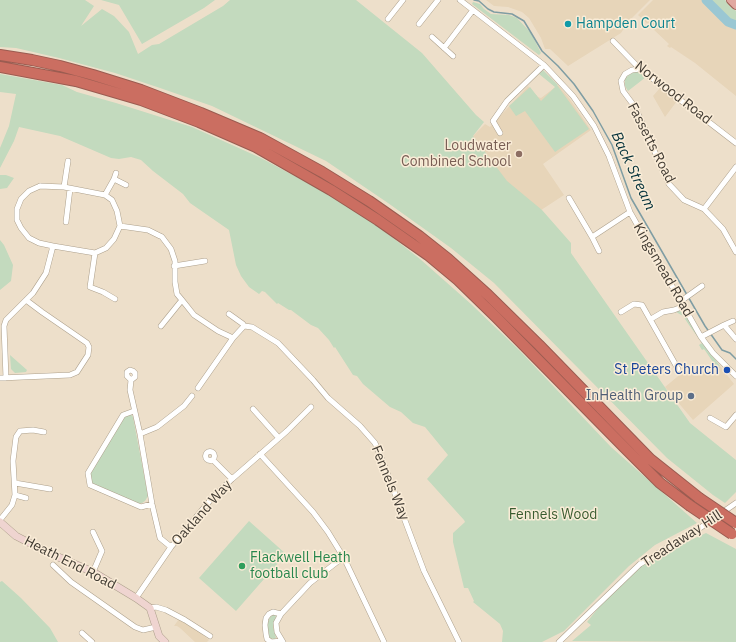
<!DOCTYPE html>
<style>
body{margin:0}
canvas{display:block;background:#eddfca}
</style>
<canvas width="736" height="642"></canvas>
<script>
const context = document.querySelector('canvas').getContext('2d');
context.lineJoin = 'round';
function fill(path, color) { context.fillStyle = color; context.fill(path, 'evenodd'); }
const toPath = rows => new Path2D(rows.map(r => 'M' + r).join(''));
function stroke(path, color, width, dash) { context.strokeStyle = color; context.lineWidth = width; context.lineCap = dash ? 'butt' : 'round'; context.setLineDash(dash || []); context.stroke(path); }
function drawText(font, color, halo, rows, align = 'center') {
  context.font = font + ' "IBM Plex Sans",sans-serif'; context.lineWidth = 3; context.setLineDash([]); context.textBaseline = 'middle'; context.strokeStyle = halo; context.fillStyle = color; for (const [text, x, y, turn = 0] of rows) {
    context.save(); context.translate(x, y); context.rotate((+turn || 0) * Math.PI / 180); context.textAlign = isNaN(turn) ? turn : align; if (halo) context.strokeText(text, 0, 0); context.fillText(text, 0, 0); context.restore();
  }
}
const built = toPath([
 [486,0,650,0,628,22,621,33,568,66,550,49,545,49,541,38,529,18,522,12,508,7,494,6],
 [653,0,705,0,726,20,736,25,736,96,695,63,671,47,670,48,667,46,669,44,638,15],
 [558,85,569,98,591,130,543,164,564,195,526,220,469,140,485,124,490,127,528,86,538,97,541,98],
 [660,88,677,101,665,117,653,96],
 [720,366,734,384,693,420,665,387,683,372,702,371,708,373],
 [179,619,194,628,209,640,207,642,195,642,180,628,177,626,174,626]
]);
const green = toPath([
 [0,0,85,0,94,6,81,26,102,9,114,16,129,32,138,54,152,45,159,44,223,6,230,0,356,0,422,53,476,115,484,122,473,136,507,181,542,210,571,243,571,253,690,423,736,460,736,492,725,503,713,495,667,458,494,283,451,248,388,203,326,161,212,106,160,88,115,73,59,58,16,48,0,47],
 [101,0,215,0,204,8,142,44,119,5],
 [710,0,725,0,736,11,736,21,728,18],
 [473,2,480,4,484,9,491,14,509,15,517,18,531,33,541,53,539,55,472,4],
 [543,70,558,85,557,85,589,129,555,152,525,111,516,116,509,106,530,87,541,101,555,87,539,74],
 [633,72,638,72,646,77,628,91,625,86,625,78,630,74],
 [0,74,62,85,77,92,116,103,192,127,261,158,328,194,365,216,420,259,471,304,519,350,611,447,697,523,655,545,629,566,564,631,542,642,502,642,503,631,500,624,473,602,474,601,468,588,464,588,453,542,453,533,465,522,464,520,427,479,448,455,425,427,413,423,401,412,390,407,363,384,357,376,353,375,335,347,334,348,329,340,318,328,311,325,291,310,289,310,278,303,277,304,265,292,262,291,259,294,249,287,241,276,236,265,229,230,190,203,183,194,153,171,141,160,131,157,119,159,111,158,60,136,19,127,14,141,0,168,0,148,9,126,16,94,0,92],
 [0,175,6,175,14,178,7,188,0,189],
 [0,240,4,245,13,265,11,281,0,290],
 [681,310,684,311,700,339,720,366,717,368,704,349,702,350,699,345,702,343,689,325,683,316,676,312],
 [10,355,27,370,26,372,15,373,11,369],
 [130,413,133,417,148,496,145,501,142,503,138,503,93,484,90,482,89,476,125,414],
 [249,521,286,554,236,611,199,578],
 [706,533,736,549,736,642,572,641,591,625,587,622,599,607,637,568,667,549,668,551],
 [2,581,21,598,50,628,58,642,0,642,0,582],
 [274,614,276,616,273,627,276,638,274,639,269,638,267,625,270,617]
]);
const stream = toPath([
 [474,0,479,1,488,9,494,12,512,14,524,21,542,51,558,66,574,84,593,111,612,145,631,198,705,326,722,350,730,353,736,359]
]);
const river = toPath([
 [706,0,728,22,736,25]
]);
const street = toPath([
 [460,0,544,65,573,96,594,126,609,156,630,212,701,337,713,353,736,376],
 [388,19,403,0],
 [419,24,438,0],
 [432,37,453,56],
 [613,41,640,69,736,143],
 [444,48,473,10],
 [640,69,632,70,625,74,621,81,623,91,635,107,669,184,684,200,704,209,723,229,736,252],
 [500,133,493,121,507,101,544,65],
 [114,179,126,185],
 [40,186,64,187,105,195,112,200,117,211,120,226,114,239,106,248,95,253,53,246,39,243,29,238,21,228,17,220,17,209,21,199,29,191,40,186],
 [64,187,68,161],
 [105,195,114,179,116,173],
 [569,198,592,237,630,212],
 [704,209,736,167],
 [66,222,70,189],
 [120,226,148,230,160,236],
 [162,237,171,249,175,261,175,282,177,294,182,300,194,315,218,331,233,338],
 [592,237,599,251],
 [95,253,90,287,103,292,115,299],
 [174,266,205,261],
 [681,301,702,286],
 [621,312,634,304,642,305,678,369],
 [229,314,243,324,244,326],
 [651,319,663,312,674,310,684,306],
 [724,325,733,321],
 [161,326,182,300],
 [244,326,252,327,278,343,313,380,328,398,360,426,375,443,383,462,424,571,459,642],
 [701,337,724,325,736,339],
 [0,378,70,375,77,372,88,355,89,347,87,343,42,312,26,300],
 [6,378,4,326,6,320,33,293,46,273,53,246],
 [131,380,135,377,135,373,133,371,130,370,127,372,127,376,131,380,130,390,140,434,152,504,160,538,171,547],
 [198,388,233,338,244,326],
 [253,409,278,437],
 [134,411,123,415,88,473,90,485,141,507,152,504],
 [710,418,726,427,736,415],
 [140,434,157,427,184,406,192,396],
 '205.5 456a4.5 4.5 0 1 1 9 0a4.5 4.5 0 1 1-9 0Z',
 [260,454,313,512,328,532,344,558,384,642],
 [213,460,232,479],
 [15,483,50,489],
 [15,495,26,498],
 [0,520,12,505,15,495,13,461,16,437,20,431,33,430,44,432],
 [53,565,71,582,135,627,143,630,156,627],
 [93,572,102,551,93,532],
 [136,598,171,547,213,497,232,479,287,431,311,407],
 [150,608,156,607,166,610,185,620,210,636],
 [281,614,273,612,269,614,266,618,265,625,266,634,267,639,271,642,282,641],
 [82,633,92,642],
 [283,642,277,632,276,623,281,614,310,583,337,562,344,558],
 [559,642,640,564,700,528,736,503]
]);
const secondary = toPath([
 [0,522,16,536,49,553,93,572,136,598,150,608,159,636,165,642]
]);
const primary = toPath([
 [731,0,736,5]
]);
const highway = toPath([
 [0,55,32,60,60,66,93,75,141,90,201,113,260,138,322,172,369,201,419,236,448,259,488,295,539,345,650,459,699,498],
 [0,67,76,81,141,100,199,122,256,147,331,190,378,220,428,255,458,280,496,317,624,447,660,483,689,505]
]);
const highwayBridge = toPath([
 [699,498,736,523],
 [689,505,732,534]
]);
const markers = [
 [568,24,4,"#0f9aa8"],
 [519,154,4,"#8d6e63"],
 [727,370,4,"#1a4fb4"],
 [691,396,4,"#5c6f8a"],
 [242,566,4,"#2e9e5b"]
];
const cultureNames = [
 ["Hampden Court",576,24]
];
const streetNames = [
 ["Norwood Road",673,93,38],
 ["Fassetts Road",651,143,63],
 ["Kingsmead Road",663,270,60],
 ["Fennels Way",390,483,68],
 ["Oakland Way",202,513,-48],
 ["Treadaway Hill",682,539,-33],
 ["Heath End Road",70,563,27]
];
const educationNames = [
 ["Loudwater",511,146],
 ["Combined School",511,162]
];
const transitNames = [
 ["St Peters Church",719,370]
];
const serviceNames = [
 ["InHealth Group",683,396]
];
const parkNames = [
 ["Fennels Wood",553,515]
];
const leisureNames = [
 ["Flackwell Heath",250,558],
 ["football club",250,574]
];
const waterNames = [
 ["Back Stream",633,171,65]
];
fill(built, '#e7d5b9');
fill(green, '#c3dabe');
stroke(stream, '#7f9da3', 1.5);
stroke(river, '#9ac7d3', 9);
stroke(street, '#ada08c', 6);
stroke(secondary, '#ada08c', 8);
stroke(primary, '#9b5c51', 10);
stroke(highway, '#9b5c51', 12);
stroke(street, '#fff', 5);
stroke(secondary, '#efd4d0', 7);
stroke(primary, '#e0a8a0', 8);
stroke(highway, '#cb6e61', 10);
stroke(highwayBridge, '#9b5c51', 12, []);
stroke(highwayBridge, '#cb6e61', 10);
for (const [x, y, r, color] of markers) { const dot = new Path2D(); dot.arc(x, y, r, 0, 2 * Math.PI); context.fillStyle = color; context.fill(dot); stroke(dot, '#faecd7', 1.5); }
drawText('14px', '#0d838f', '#faecd7', cultureNames, 'left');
drawText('14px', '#413b33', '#faecd7', streetNames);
drawText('14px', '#785e54', '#faecd7', educationNames, 'right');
drawText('14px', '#164399', '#faecd7', transitNames, 'right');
drawText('14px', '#4e5e75', '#faecd7', serviceNames, 'right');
drawText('14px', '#395c30', '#faecd7', parkNames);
drawText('14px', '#27864d', '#faecd7', leisureNames, 'left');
drawText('italic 15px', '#06333c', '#faecd7', waterNames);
</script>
